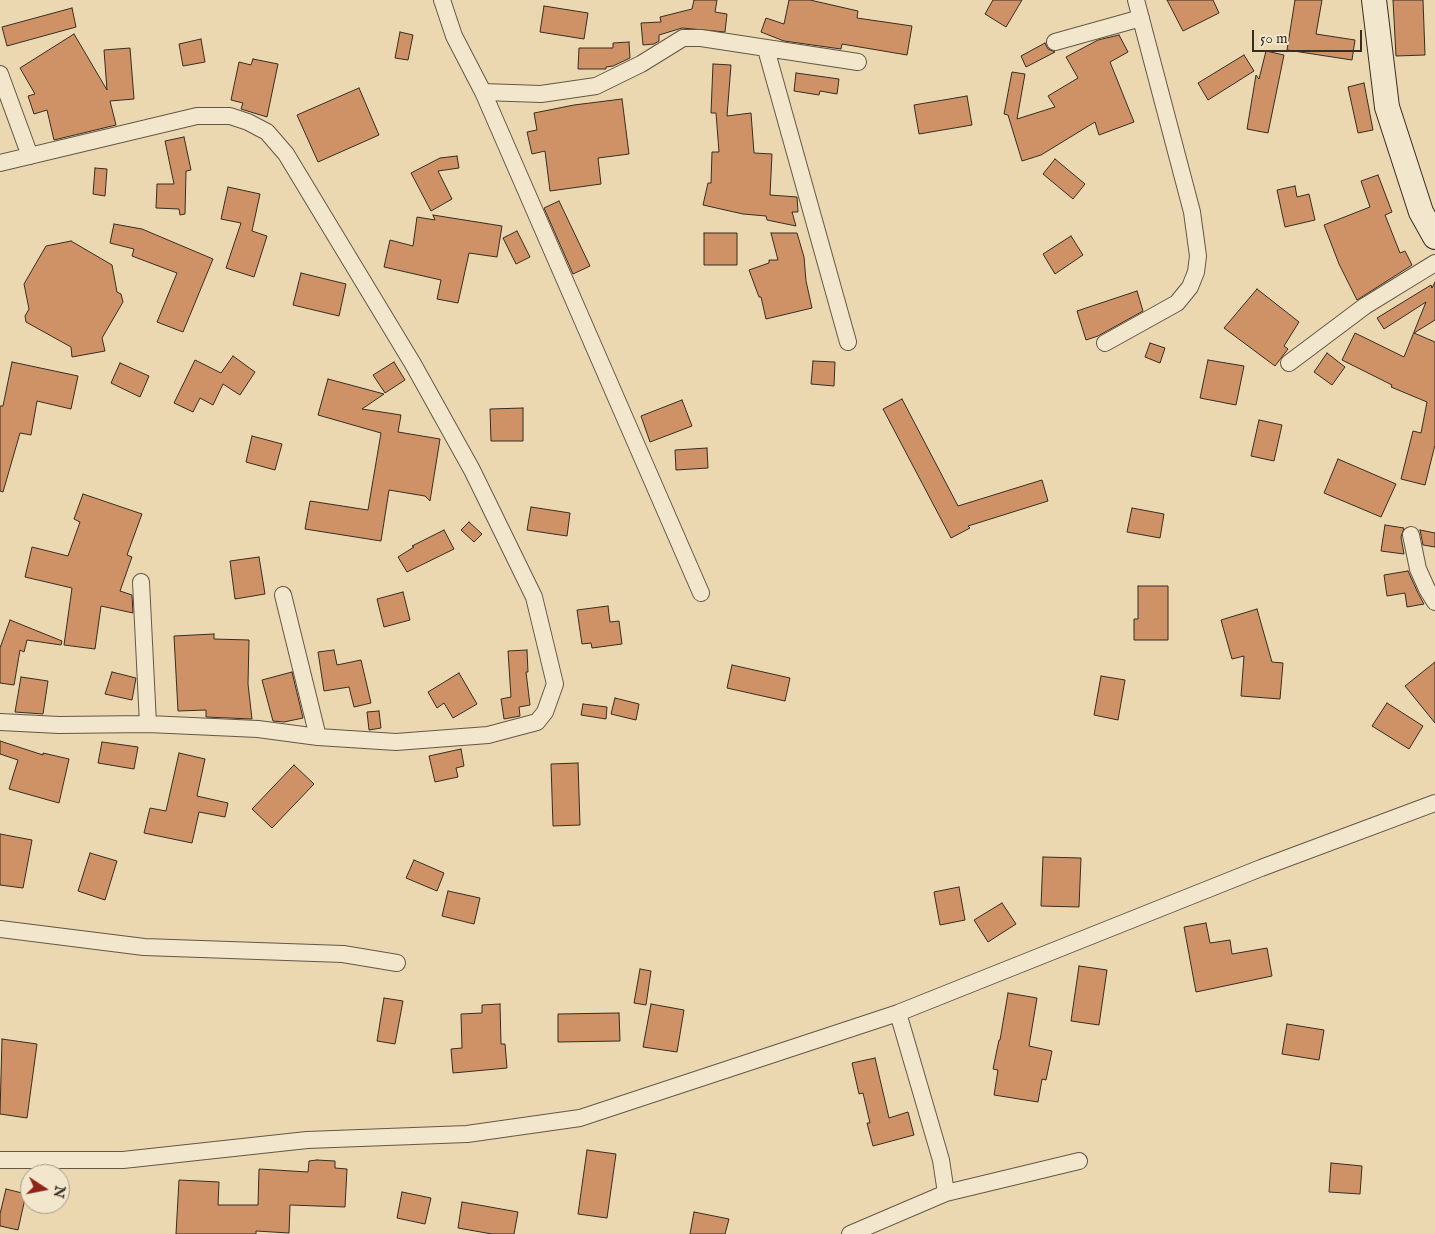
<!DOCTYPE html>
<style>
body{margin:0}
#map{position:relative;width:1435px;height:1234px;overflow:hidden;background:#ebd8b1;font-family:"IM FELL English",serif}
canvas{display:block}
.north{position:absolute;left:20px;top:1164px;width:50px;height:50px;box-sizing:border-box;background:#f2e6cc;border:1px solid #a79c88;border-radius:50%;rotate:101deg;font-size:14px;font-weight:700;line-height:20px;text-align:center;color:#362d22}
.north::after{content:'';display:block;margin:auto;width:18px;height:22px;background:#8f2418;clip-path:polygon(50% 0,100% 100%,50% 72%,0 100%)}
.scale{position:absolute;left:1252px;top:30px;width:110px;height:22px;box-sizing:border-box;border:2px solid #362d22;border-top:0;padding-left:6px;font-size:15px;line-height:18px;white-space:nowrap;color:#362d22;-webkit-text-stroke:4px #f2e6cc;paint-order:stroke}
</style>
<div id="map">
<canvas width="1435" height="1234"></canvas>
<div class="north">N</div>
<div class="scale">50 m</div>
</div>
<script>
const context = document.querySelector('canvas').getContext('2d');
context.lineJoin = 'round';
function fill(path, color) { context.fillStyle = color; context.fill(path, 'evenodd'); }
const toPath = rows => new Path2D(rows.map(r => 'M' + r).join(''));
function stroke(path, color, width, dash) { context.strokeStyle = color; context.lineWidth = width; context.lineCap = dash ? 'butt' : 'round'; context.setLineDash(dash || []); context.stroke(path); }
const building = toPath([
 [694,0,717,0,715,12,727,14,725,32,682,28,659,35,659,41,654,44,643,45,641,23,661,22,660,17,692,9,694,0],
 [789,0,810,0,858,11,857,18,912,26,907,55,842,44,841,49,784,41,761,32,766,18,784,24,789,0],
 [993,0,1022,0,1006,27,985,14,993,0],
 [1167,0,1213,0,1219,13,1183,31,1167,0],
 [1295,0,1322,0,1316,34,1355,40,1352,60,1287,50,1295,0],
 [1393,0,1423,0,1425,55,1396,56,1393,0],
 [544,6,588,13,584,39,540,32,544,6],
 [72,8,76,27,7,46,2,27,72,8],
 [400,32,413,35,408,60,395,58,400,32],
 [74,34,107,90,104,50,130,48,134,99,110,101,116,125,54,140,47,110,34,114,28,96,35,94,20,68,74,34],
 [1119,35,1128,52,1110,62,1134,122,1099,135,1095,122,1041,155,1022,161,1008,115,1004,114,1012,72,1025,74,1017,119,1055,107,1048,96,1078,78,1066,57,1098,40,1119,35],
 [201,39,205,62,183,66,179,44,201,39],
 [629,42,630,58,613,66,606,67,606,69,578,69,579,48,613,48,613,43,629,42],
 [1045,43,1048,49,1055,52,1026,67,1021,56,1045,43],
 [1266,51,1284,55,1268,133,1247,129,1256,75,1259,79,1266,51],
 [1244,55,1254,71,1208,100,1198,83,1244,55],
 [253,59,278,64,267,117,241,109,243,103,231,100,239,62,251,65,253,59],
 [713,64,731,65,727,116,751,113,754,153,772,154,770,195,797,197,798,212,792,212,796,226,767,220,766,216,743,214,703,205,708,183,711,183,712,152,719,152,716,113,711,113,713,64],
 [796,73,839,79,837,94,820,91,819,95,794,91,796,73],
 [1364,83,1373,130,1358,133,1348,87,1364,83],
 [359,88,379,135,318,162,297,115,359,88],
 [967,96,972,125,919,134,914,105,967,96],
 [622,99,629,154,598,158,601,184,550,191,545,151,532,154,527,132,537,130,534,113,574,105,622,99],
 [184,137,191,170,186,171,185,214,180,215,179,209,156,208,157,184,174,184,165,141,184,137],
 [457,156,459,168,438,171,452,199,431,211,411,173,440,158,457,156],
 [1055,159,1085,184,1073,199,1043,174,1055,159],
 [95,168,107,169,105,196,93,194,95,168],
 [1378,175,1392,212,1385,215,1400,253,1405,251,1412,265,1357,300,1339,264,1324,225,1370,207,1361,181,1378,175],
 [1295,186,1297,197,1309,194,1315,220,1285,227,1277,190,1295,186],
 [228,187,260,194,252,231,267,236,254,277,226,268,241,223,221,219,228,187],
 [559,201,590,266,573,274,544,208,559,201],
 [433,215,502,226,497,257,469,253,458,303,437,299,441,280,384,267,390,240,413,246,417,217,435,220,433,215],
 [114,224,142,229,213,259,183,332,157,322,177,273,132,256,134,249,110,243,114,224],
 [517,231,530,257,516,264,503,238,517,231],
 [704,233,737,233,737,265,704,265,704,233],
 [771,233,797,233,804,257,806,281,812,308,766,319,761,297,759,297,749,270,769,263,769,260,778,260,771,233],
 [1071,236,1083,255,1055,274,1043,254,1071,236],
 [71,241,112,265,117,292,121,294,123,302,102,338,105,351,72,357,71,347,26,322,25,316,29,309,24,284,46,246,71,241],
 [301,273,346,284,339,316,293,305,301,273],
 [1435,282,1435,320,1414,333,1435,342,1435,445,1425,485,1401,479,1413,431,1421,433,1427,402,1391,387,1392,385,1342,360,1355,333,1404,357,1426,302,1384,329,1377,318,1431,285,1432,288,1435,282],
 [1257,289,1299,322,1284,346,1288,349,1275,366,1224,328,1257,289],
 [1137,291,1143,311,1098,336,1086,340,1077,311,1137,291],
 [1150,343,1165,348,1160,363,1145,357,1150,343],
 [1327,353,1345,367,1332,385,1314,372,1327,353],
 [233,356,255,372,240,395,223,384,213,405,200,398,193,412,174,403,195,360,221,373,233,356],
 [1208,360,1244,366,1236,405,1200,398,1208,360],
 [813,361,835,362,834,386,811,384,813,361],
 [12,362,78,376,71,409,37,401,31,435,20,433,3,492,0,491,0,406,3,406,12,362],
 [394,362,405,380,385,393,373,375,394,362],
 [120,363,149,376,140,397,111,383,120,363],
 [328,379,384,394,362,409,401,415,398,432,440,439,430,501,425,496,389,490,381,541,305,529,310,501,368,510,381,433,318,415,328,379],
 [902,399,958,506,1042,480,1048,501,968,526,970,528,951,538,883,409,902,399],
 [682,400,692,426,650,442,641,416,682,400],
 [523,408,523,441,491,441,490,409,523,408],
 [1259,420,1282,425,1274,461,1251,456,1259,420],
 [252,436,282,444,275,470,246,462,252,436],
 [707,448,708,468,676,470,675,450,707,448],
 [1338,459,1396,484,1381,517,1324,493,1338,459],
 [83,494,142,514,127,555,132,557,120,591,132,595,133,613,101,606,95,649,64,645,72,588,25,577,32,547,68,556,80,522,74,519,83,494],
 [531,507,570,513,567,536,527,530,531,507],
 [1132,508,1164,514,1160,538,1127,532,1132,508],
 [469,522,482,534,474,542,461,530,469,522],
 [1385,525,1404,528,1401,537,1404,554,1381,551,1385,525],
 [444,530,454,549,407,572,398,557,414,547,412,546,444,530],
 [1420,530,1435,533,1435,547,1423,545,1420,530],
 [259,557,265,594,235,599,230,561,259,557],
 [1408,571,1418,593,1424,604,1407,607,1405,593,1387,596,1384,575,1408,571],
 [1138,586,1168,586,1168,640,1134,640,1134,619,1138,619,1138,586],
 [403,592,410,620,384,627,377,599,403,592],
 [608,606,610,622,619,621,622,644,592,648,591,643,582,644,577,610,608,606],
 [1257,609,1272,662,1283,663,1280,699,1241,696,1244,656,1232,659,1221,620,1257,609],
 [10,620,62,641,61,645,27,640,24,652,20,650,14,685,0,683,0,648,10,620],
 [214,634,214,639,249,640,248,684,252,719,206,717,206,710,178,711,174,636,214,634],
 [334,650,337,665,361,660,371,703,354,707,349,687,324,691,318,652,334,650],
 [527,650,528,672,526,672,530,705,519,707,520,716,504,719,501,699,511,697,508,651,527,650],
 [1435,662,1435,723,1405,686,1435,662],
 [732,665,790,678,785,701,727,688,732,665],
 [112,672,136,678,132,700,105,694,112,672],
 [292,672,303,718,284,722,273,721,262,680,292,672],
 [459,673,477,704,453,718,444,703,437,708,428,692,459,673],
 [1101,676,1125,680,1118,720,1094,715,1101,676],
 [21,677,48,681,43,714,15,712,21,677],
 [615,698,639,704,636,720,611,714,615,698],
 [1387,703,1423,726,1409,749,1372,726,1387,703],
 [583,704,607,707,606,719,581,715,583,704],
 [379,711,381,728,369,730,367,712,379,711],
 [0,741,43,755,43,753,69,759,59,803,9,789,18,760,0,754,0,741],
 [102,742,138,747,134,769,98,763,102,742],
 [461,749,464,766,456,768,458,777,435,782,429,756,461,749],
 [179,753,205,759,197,796,228,803,225,817,199,812,192,843,144,833,150,808,166,811,179,753],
 [578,763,580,825,553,826,551,764,578,763],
 [294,765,314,784,272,828,252,809,294,765],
 [0,834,32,840,23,888,0,885,0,834],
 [90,853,117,861,105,900,78,891,90,853],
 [1043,857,1081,858,1079,907,1041,906,1043,857],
 [414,860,444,873,437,891,406,878,414,860],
 [959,887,965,920,940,925,934,892,959,887],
 [448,891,480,898,474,924,442,916,448,891],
 [1002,903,1016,924,988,942,974,920,1002,903],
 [1206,923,1210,943,1230,940,1232,954,1267,948,1272,976,1196,992,1184,927,1206,923],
 [1079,966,1107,970,1099,1025,1071,1021,1079,966],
 [640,969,651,971,646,1005,634,1003,640,969],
 [1008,993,1037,998,1029,1046,1052,1051,1046,1080,1042,1079,1038,1102,994,1095,998,1070,993,1069,999,1040,1000,1040,1008,993],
 [384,998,403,1001,395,1044,377,1041,384,998],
 [500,1004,501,1044,505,1044,507,1068,453,1073,451,1049,462,1048,461,1014,482,1013,482,1005,500,1004],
 [651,1004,684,1010,677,1052,643,1047,651,1004],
 [619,1013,620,1041,558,1042,558,1014,619,1013],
 [1287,1024,1324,1030,1319,1060,1282,1054,1287,1024],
 [2,1039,37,1044,27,1118,0,1114,2,1039],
 [875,1058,889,1118,908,1112,914,1135,873,1146,867,1123,870,1123,863,1093,859,1094,852,1063,875,1058],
 [587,1150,616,1154,607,1218,578,1214,587,1150],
 [317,1160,335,1161,335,1168,347,1169,345,1207,290,1205,289,1233,256,1231,256,1234,176,1234,179,1180,219,1182,218,1205,258,1205,259,1169,308,1172,309,1161,317,1160],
 [1331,1163,1362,1166,1360,1194,1329,1192,1331,1163],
 [6,1189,26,1194,18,1230,0,1226,0,1214,6,1189],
 [402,1192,431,1198,425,1224,397,1218,402,1192],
 [462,1202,518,1212,514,1234,492,1234,458,1228,462,1202],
 [694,1212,729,1219,725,1234,690,1234,694,1212]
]);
const street = toPath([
 [442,0,454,36,483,92,701,593],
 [1055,42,1141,18],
 [766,49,848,342],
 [0,74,30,156],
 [483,92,541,94,596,86,641,64,683,38,701,38,858,62],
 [0,163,197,116,230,116,248,122,267,132,286,154,413,364,472,470,534,597,555,684,545,712,537,722,488,735,396,742,318,737,258,729,148,724,59,725,0,722],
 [1105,343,1177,303,1190,287,1196,272,1198,256,1192,212,1136,0],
 [1289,363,1365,306,1435,263],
 [1411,535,1418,569,1427,589,1435,602],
 [141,582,148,724],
 [283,595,318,737],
 [0,929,144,947,343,954,397,963],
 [898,1013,941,1160,946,1193],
 [0,1160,123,1160,307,1140,467,1134,580,1118,898,1013,1261,868,1435,803],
 [850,1234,946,1193,1079,1161]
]);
const secondary = toPath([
 [1374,0,1387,107,1421,212,1435,237]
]);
fill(building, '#cf9267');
stroke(building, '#362d22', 1);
stroke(street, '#635846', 18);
stroke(secondary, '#362d22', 26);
stroke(street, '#f2e6cc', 16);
stroke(secondary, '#f2e6cc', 24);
</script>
